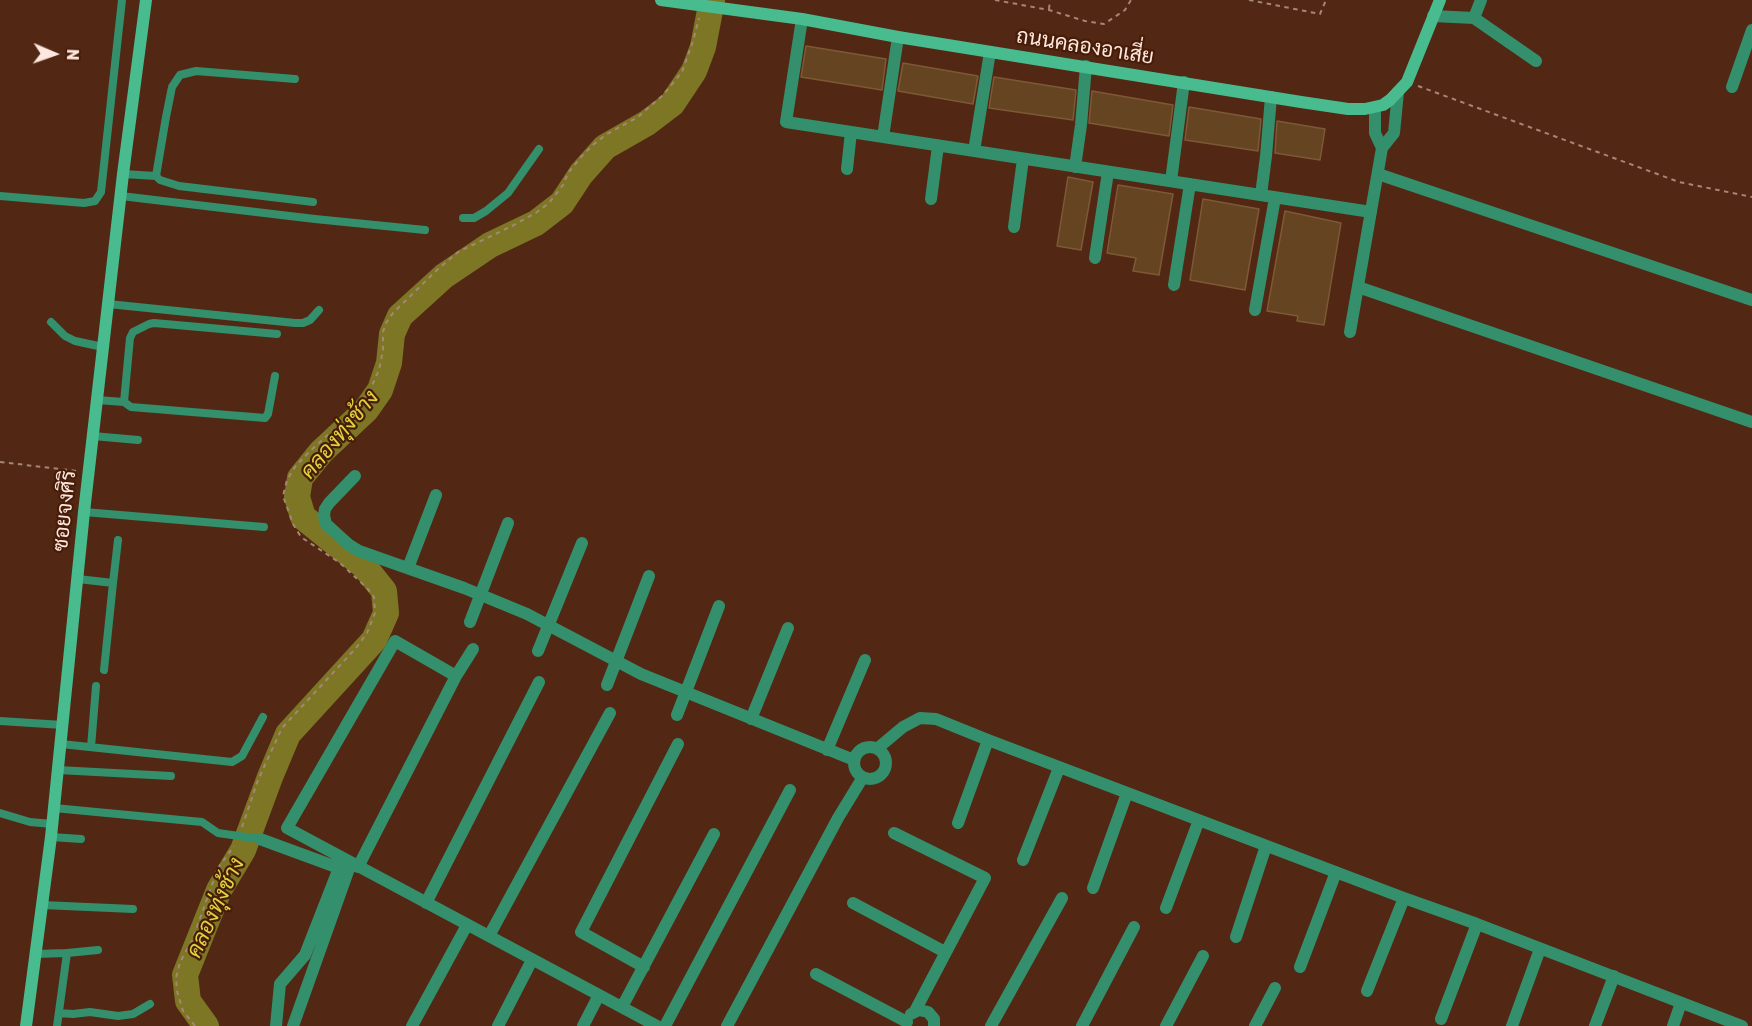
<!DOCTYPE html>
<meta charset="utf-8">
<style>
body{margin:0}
#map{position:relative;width:1752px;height:1026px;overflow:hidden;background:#522814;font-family:Rubik,sans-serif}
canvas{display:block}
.north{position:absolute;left:24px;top:24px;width:60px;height:60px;-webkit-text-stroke:4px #471d09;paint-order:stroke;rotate:92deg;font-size:16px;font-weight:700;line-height:24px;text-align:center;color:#fee7de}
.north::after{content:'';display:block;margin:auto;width:21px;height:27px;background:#fee7de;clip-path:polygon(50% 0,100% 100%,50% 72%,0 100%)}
</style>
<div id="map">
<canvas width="1752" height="1026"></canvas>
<div class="north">N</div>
</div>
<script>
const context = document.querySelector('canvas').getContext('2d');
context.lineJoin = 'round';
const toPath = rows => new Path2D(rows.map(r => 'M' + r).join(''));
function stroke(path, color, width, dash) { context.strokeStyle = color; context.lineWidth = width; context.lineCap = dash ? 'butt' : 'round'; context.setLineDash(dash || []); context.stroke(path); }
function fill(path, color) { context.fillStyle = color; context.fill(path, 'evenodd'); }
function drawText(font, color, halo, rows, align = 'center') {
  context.font = font + ' Rubik,Sarabun,sans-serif'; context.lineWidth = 4.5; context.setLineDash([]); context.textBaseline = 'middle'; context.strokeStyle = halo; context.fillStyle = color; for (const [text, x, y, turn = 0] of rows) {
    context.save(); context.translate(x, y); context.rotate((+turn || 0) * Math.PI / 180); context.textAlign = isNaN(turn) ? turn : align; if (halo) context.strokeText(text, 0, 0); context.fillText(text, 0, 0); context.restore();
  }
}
const river = toPath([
 [206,1026,188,1001,185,975,219,890,243,850,270,777,288,734,374,640,386,613,384,591,364,566,303,517,297,497,300,478,321,452,366,410,380,390,389,363,392,334,400,316,444,276,490,245,536,223,562,203,581,174,605,147,647,123,672,104,694,71,703,47,712,0]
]);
const building = toPath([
 [806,46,886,59,882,90,801,77,806,46],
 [903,63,978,76,973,104,898,91,903,63],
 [994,77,1076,90,1073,120,989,108,994,77],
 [1092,91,1173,105,1169,136,1089,123,1092,91],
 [1189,107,1261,119,1258,151,1185,140,1189,107],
 [1277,121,1325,129,1320,160,1275,153,1277,121],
 [1068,177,1093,182,1081,250,1057,246,1068,177],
 [1118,185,1173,194,1159,275,1133,271,1136,258,1107,253,1118,185],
 [1203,199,1259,209,1245,290,1190,280,1203,199],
 [1285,211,1341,223,1324,325,1297,321,1298,316,1267,311,1285,211]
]);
const path = toPath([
 [995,0,1049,10,1085,21,1104,24,1125,10,1131,0],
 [1249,0,1320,14,1326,0],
 [1049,9,1050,0],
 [1418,86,1679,182,1752,197],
 [0,462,77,471],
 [242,827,258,780,282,728,356,648,367,633,375,613,374,597,367,588,340,563,301,537,293,524,283,496,287,480,295,467,309,452,356,410,369,392,379,370,383,350,383,332,386,323,393,313,438,269,458,252,514,225,537,212,549,203,563,185,568,173,581,157,594,144,607,134,638,117,663,95,682,72,693,41,699,18],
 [195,1026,183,1011,177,991,176,978,180,962,192,941,218,868,234,846]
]);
const lane = toPath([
 [123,174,156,176,166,117,172,87,180,75,196,71,295,79],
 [156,176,160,180,179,186,313,202],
 [0,196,84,203,95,201,101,192,122,0],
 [121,196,315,219,425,230],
 [463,218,474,218,486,211,508,193,539,149],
 [108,304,295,323,303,323,310,320,319,310],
 [51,322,65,336,75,341,103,347],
 [97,400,124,402,130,338,133,332,149,324,154,323,277,334],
 [124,402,131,407,265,418,268,414,275,376],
 [93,436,138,440],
 [84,512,264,527],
 [78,579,113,583,118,540],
 [104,670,113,583],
 [0,721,63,725],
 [61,744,232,762,242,756,263,717],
 [91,747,96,686],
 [58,770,171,776],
 [54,808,202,822,218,833,260,839],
 [0,813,30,822,52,824],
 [51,837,81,839],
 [42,905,133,909],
 [67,953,98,950],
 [36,954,67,953,57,1026],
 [59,1013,73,1014,90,1012,118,1016,133,1014,150,1004]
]);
const street = toPath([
 [1433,16,1474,18,1481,0],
 [1474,18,1536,61],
 [802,19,786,122,1371,212],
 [1732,87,1752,30],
 [1375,107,1375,133,1382,148],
 [883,137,898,37],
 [974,151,990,52],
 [1075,167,1081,125,1086,66],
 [847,169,851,132],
 [1378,174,1752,300],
 [1171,181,1184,82],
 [1261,195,1266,156,1271,97],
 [931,199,938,146],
 [1014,227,1023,159],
 [1095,258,1108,172],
 [1174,285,1190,184],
 [1358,287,1752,422],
 [1255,310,1275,198],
 [1350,332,1382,148,1394,133,1398,92],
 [355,476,329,503,325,509,324,515,326,524,349,545,359,551,464,588,527,614,641,674,854,760],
 [408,568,436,495],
 [470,622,508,523],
 [538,651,582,543],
 [456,676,395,641,287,828,657,1026],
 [607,685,649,576],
 [677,715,719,606],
 [751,719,788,628],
 '854 763a16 16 0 1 1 32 0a16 16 0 1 1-32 0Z',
 [878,748,903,727,920,718,936,719,988,740,1404,898,1477,924,1742,1026],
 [827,750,865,660],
 [958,823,988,740],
 [894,833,985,878,915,1011],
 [260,839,339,868,305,955,280,984,276,1026],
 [1023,860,1059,768],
 [358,867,456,676,473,649],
 [1093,888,1127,793],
 [426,903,539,682],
 [853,903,945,952],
 [1166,908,1199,820],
 [489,936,610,713],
 [1236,937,1266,846],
 [644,967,581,932,678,744],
 [1300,967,1336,872],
 [816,974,907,1022],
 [1367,991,1404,898],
 [622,1007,714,834],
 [911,1014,919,1010,928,1012,934,1019,934,1026],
 [1441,1019,1477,924],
 [293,1026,351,863],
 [412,1026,467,925],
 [498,1026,532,960],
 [583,1026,599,995],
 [665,1026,790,790],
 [727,1026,838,818,863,777],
 [991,1026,1062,898],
 [1082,1026,1134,927],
 [1166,1026,1203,956],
 [1255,1026,1275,988],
 [1512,1026,1540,949],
 [1595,1026,1614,976],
 [1673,1026,1681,1003]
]);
const secondary = toPath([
 [661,0,802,19,898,37,1301,102,1348,109,1365,109,1383,105,1390,100,1407,82,1440,0],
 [26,1026,51,837,84,512,123,174,146,0]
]);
const streetNames = [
 ["ถนนคลองอาเสี่ย",1085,47,9],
 ["ซอยจงศิริ",65,511,-84]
];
const waterNames = [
 ["คลองทุ่งช้าง",340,435,-50],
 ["คลองทุ่งช้าง",216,908,-65]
];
stroke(river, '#7d7625', 26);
fill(building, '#654422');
stroke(building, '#7e5935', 1.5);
stroke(path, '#a78677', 2, [4.5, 4.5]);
stroke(lane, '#338f6c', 8);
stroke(street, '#338f6c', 12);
stroke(secondary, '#48bc8f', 12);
drawText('21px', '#fee7de', '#471d09', streetNames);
drawText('italic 22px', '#ded241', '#471d09', waterNames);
</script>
